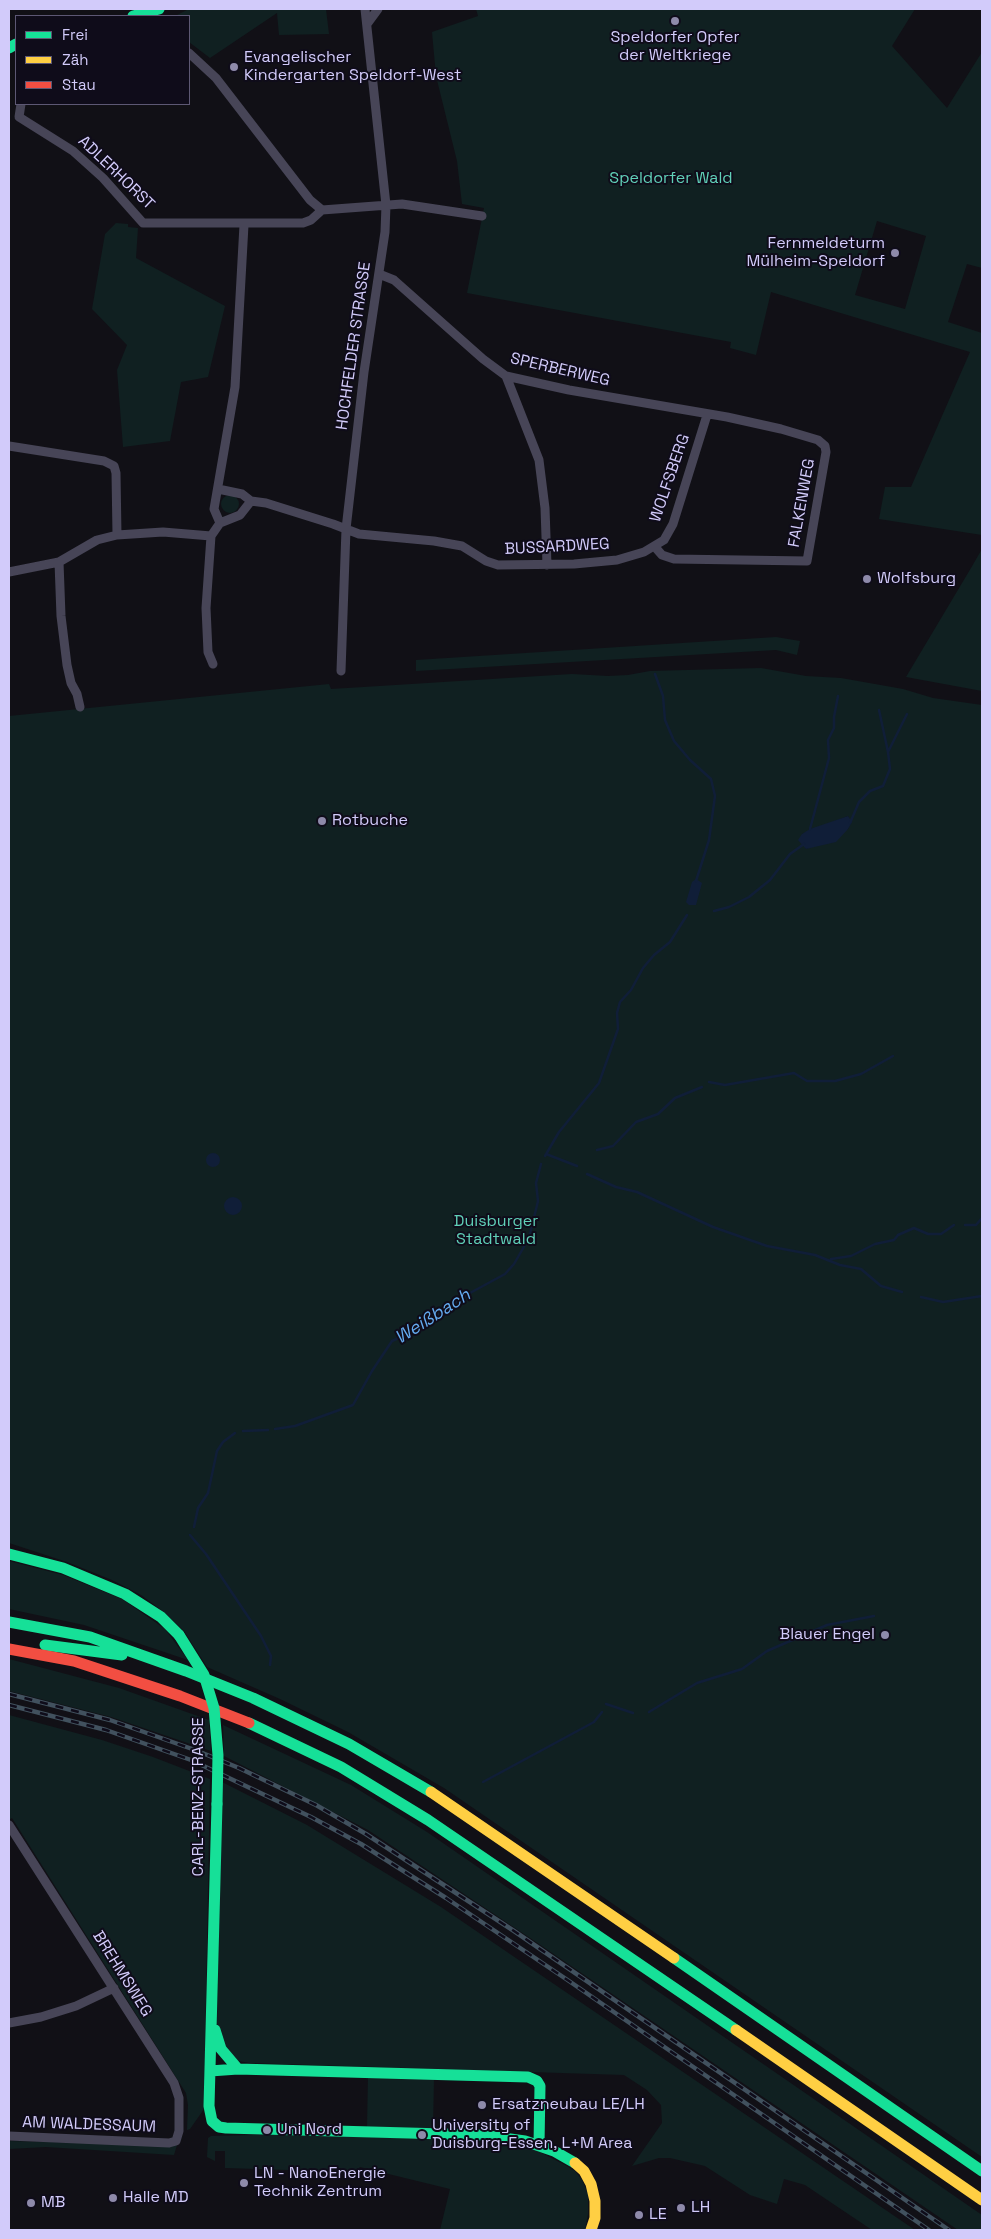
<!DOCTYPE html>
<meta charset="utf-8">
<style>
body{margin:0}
#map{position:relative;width:991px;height:2239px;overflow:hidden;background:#111016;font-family:"Space Grotesk",sans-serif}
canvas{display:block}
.frame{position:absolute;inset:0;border:10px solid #d2cbfa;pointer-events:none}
.legend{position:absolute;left:15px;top:15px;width:175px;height:90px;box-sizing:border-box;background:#0f0c1a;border:1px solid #5d5874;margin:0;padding:6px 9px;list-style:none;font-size:15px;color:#d2cbfa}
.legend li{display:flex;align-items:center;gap:10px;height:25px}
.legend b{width:25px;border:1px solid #5d5874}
</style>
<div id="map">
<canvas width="991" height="2239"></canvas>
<div class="frame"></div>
<ul class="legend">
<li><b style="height:6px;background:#16e098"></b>Frei</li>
<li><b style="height:6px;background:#ffcf43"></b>Zäh</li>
<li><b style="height:6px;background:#f24e42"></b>Stau</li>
</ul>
</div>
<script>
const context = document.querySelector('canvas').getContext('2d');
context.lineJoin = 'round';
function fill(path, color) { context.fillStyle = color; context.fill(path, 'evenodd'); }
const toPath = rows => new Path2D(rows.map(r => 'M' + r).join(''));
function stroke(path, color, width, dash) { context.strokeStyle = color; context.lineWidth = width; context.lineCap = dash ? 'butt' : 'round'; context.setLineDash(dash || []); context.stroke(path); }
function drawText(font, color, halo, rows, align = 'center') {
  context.font = font + ' "Space Grotesk",sans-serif'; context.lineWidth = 4; context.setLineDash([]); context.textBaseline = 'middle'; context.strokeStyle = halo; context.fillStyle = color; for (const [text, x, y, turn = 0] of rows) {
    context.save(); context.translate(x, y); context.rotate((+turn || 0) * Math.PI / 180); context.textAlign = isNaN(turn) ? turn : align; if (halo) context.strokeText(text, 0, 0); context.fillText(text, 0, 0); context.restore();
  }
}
const green = toPath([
 [189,9,326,9,329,34,279,35,277,13,210,58,189,42,189,16,175,16],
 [476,9,915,9,892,46,947,108,982,52,982,268,967,264,948,322,982,333,982,535,879,519,885,487,911,487,970,352,771,292,756,355,730,348,731,342,467,293,484,208,462,204,457,161,436,76,432,32,478,16],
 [877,221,926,236,905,309,855,295],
 [116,223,128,224,128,227,138,228,136,258,225,306,208,377,181,382,170,441,123,447,117,370,127,345,92,309,105,234],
 '221 504a9 9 0 1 1 18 0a9 9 0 1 1-18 0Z',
 [982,549,982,691,906,677,971,568],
 [776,637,800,641,797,655,776,650,416,671,416,660],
 [761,668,806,676,841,678,903,689,933,698,982,705,982,2157,444,1788,348,1732,280,1699,207,1667,184,1631,164,1612,141,1595,112,1580,67,1562,9,1543,9,716,329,684,331,689,572,674,608,676,628,675,650,671],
 [848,816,851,822,848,829,806,849,802,834],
 [9,1561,63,1575,122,1599,165,1629,188,1660,84,1625,9,1609],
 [9,1659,119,1688,209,1720,211,1751,111,1717,9,1691],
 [9,1715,102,1740,153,1757,210,1779,204,2109,190,2129,187,2130,188,2105,186,2093,12,1818,9,1820],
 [223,1725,351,1785,427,1832,982,2215,982,2230,958,2230,536,1942,368,1830,224,1756],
 [222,1782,307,1825,441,1907,915,2230,872,2230,805,2185,784,2179,777,2204,750,2195,705,2166,670,2158,659,2158,632,2166,662,2123,661,2105,647,2090,624,2075,250,2063,238,2061,226,2049,217,2024],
 [368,2076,434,2078,433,2129,367,2127],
 [296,2134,498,2142,532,2148,565,2165,575,2171,582,2180,588,2194,588,2214,585,2230,440,2230,450,2189,360,2167,354,2172,225,2168,225,2151,215,2151,215,2161,207,2157,208,2138,211,2136],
 [9,2141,177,2145,174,2155,46,2147,9,2149]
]);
const water = toPath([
 [848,816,852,822,848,829,836,842,806,849,798,840,802,834,810,829],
 [696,879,702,883,696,905,689,905,686,902,692,882],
 '206 1160a7 7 0 1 1 14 0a7 7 0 1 1-14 0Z',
 '224 1206a9 9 0 1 1 18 0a9 9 0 1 1-18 0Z'
]);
const stream = toPath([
 [655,674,663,696,665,720,674,741,690,760,711,779,715,796,709,840,696,881],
 [879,710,888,752],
 [850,823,859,802,870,791,883,786,890,769,888,752,907,714],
 [810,829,829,758,828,740,834,728,834,717,838,696],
 [714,911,729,907,749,897,770,880,790,854,804,844],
 [709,1082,725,1085,794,1073,807,1081,835,1081,861,1074,893,1056],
 [597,1150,613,1146,636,1122,658,1114,675,1098,702,1087],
 [546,1154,577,1166],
 [545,1156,559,1132,599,1083,618,1029,617,1013,620,1002,631,990,643,968,654,955,670,942,687,915],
 [587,1174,616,1187,637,1192,713,1227,767,1246,815,1255,840,1265,861,1269,881,1286,902,1292],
 [965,1225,976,1225,982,1218],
 [831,1259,851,1256,875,1244,894,1240,898,1235,914,1228,928,1234,941,1234,954,1225],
 [921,1297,943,1302,982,1296],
 [275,1429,295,1426,353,1405,372,1371,392,1341,414,1331,470,1293,505,1274,514,1264,529,1238,538,1201,536,1183,541,1164],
 [243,1431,268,1430],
 [194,1527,198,1508,208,1493,217,1451,223,1442,235,1433],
 [190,1535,206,1554,261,1636,271,1656,270,1665],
 [606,1704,633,1713],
 [649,1712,697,1683,742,1669,767,1651,827,1625,874,1616],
 [483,1782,594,1722,602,1712]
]);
const street = toPath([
 [367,24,378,9],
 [189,53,216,78,310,200,322,210,402,204,482,216],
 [21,104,19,117,73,151,103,178,143,223,303,223,311,220,322,210],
 [379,274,394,280,483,359,506,376,569,390,727,417,781,429,818,440,825,446,826,452,807,561,674,559,662,555,655,547],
 [506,376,539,460,545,508,547,565],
 [9,446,104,461,114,466,116,473,117,535],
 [218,489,242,494,251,501],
 [220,523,214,509,235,387,244,225],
 [211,536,206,608,208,652,213,664],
 [59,562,61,616,67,665,71,683,77,694,80,707],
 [9,572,59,562,97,540,117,535,163,532,211,536,220,523,240,515,251,501,266,503,333,524,359,534,434,541,462,546,486,561,498,565,574,564,617,560,644,552,664,540,673,524,707,415],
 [341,671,346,529,364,372,385,232,386,205,365,9],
 [9,1825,174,2083,179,2098,179,2131,176,2141,169,2143,9,2136],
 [9,2023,41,2017,76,2006,114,1988]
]);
const fast = toPath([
 [133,16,159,9],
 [9,48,16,44],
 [9,1554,63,1568,125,1594,161,1617,179,1635],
 [9,1622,90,1637,186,1671,253,1698,349,1744,431,1792],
 [45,1645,122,1655],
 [249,1723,341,1767,428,1820,736,2030],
 [217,1804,209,2106,212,2121,219,2127,226,2128,481,2135,525,2141,554,2151,575,2163],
 [674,1958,982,2171],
 [215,2030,221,2049,238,2069],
 [210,2071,238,2069,528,2077,537,2081,540,2086,539,2145]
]);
const slow = toPath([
 [431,1792,674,1958],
 [736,2030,982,2200],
 [575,2163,584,2171,591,2184,595,2201,595,2218,591,2230]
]);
const jam = toPath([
 [9,1649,74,1661,180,1696,249,1723]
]);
const rail = toPath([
 [9,1694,110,1720,195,1750,239,1768,316,1805,366,1834,514,1931,949,2230],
 [9,1705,106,1730,191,1760,311,1817,361,1844,446,1898,569,1981,929,2230]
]);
const fastBridge = toPath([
 [179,1635,204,1675,214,1708,218,1755,217,1804]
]);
const markers = [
 [675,21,5,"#8e8aaa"],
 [234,67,5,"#8e8aaa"],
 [895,253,5,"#8e8aaa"],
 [867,579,5,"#8e8aaa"],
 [322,821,5,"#8e8aaa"],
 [885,1635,5,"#8e8aaa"],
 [482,2105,5,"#8e8aaa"],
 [267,2130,5,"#8e8aaa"],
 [422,2135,5,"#8e8aaa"],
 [244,2183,5,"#8e8aaa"],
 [113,2198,5,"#8e8aaa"],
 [31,2203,5,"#8e8aaa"],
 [681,2208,5,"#8e8aaa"],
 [639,2215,5,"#8e8aaa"]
];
const poiNames = [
 ["Speldorfer Opfer",675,38,"center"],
 ["der Weltkriege",675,56,"center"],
 ["Evangelischer",244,58],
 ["Kindergarten Speldorf-West",244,76],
 ["Fernmeldeturm",885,244,"right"],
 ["Mülheim-Speldorf",885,262,"right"],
 ["Wolfsburg",877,579],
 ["Rotbuche",332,821],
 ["Blauer Engel",875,1635,"right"],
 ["Ersatzneubau LE/LH",492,2105],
 ["University of",432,2126],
 ["Duisburg-Essen, L+M Area",432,2144],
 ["Uni Nord",277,2130],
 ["LN - NanoEnergie",254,2174],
 ["Technik Zentrum",254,2192],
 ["Halle MD",123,2198],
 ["MB",41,2203],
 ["LH",691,2208],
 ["LE",649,2215]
];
const streetNames = [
 ["ADLERHORST",116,173,44],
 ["HOCHFELDER STRASSE",354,346,-82],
 ["SPERBERWEG",560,370,13],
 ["WOLFSBERG",670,478,-71],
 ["FALKENWEG",802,503,-80],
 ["BUSSARDWEG",557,547,-3],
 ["CARL-BENZ-STRASSE",199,1797,-90],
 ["BREHMSWEG",122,1974,58],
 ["AM WALDESSAUM",89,2125,2]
];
const parkNames = [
 ["Speldorfer Wald",671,179],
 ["Duisburger",496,1222],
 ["Stadtwald",496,1240]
];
const waterNames = [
 ["Weißbach",433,1317,-33]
];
fill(green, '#102021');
fill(water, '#101e38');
stroke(stream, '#101e38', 2.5);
stroke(street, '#474557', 9);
stroke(fast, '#16e098', 11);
stroke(slow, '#ffcf43', 11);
stroke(jam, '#f24e42', 11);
stroke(rail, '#41515e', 4.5);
stroke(rail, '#0f0c1a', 2.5, [8]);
stroke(fastBridge, '#16e098', 11);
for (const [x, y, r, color] of markers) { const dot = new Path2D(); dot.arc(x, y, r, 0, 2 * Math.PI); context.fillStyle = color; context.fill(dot); stroke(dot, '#0f0c1a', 2); }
drawText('16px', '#d2cbfa', '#0f0c1a', poiNames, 'left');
drawText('16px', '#d2cbfa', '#0f0c1a', streetNames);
drawText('16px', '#60d0b8', '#0f0c1a', parkNames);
drawText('italic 18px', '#64aaef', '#0f0c1a', waterNames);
</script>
